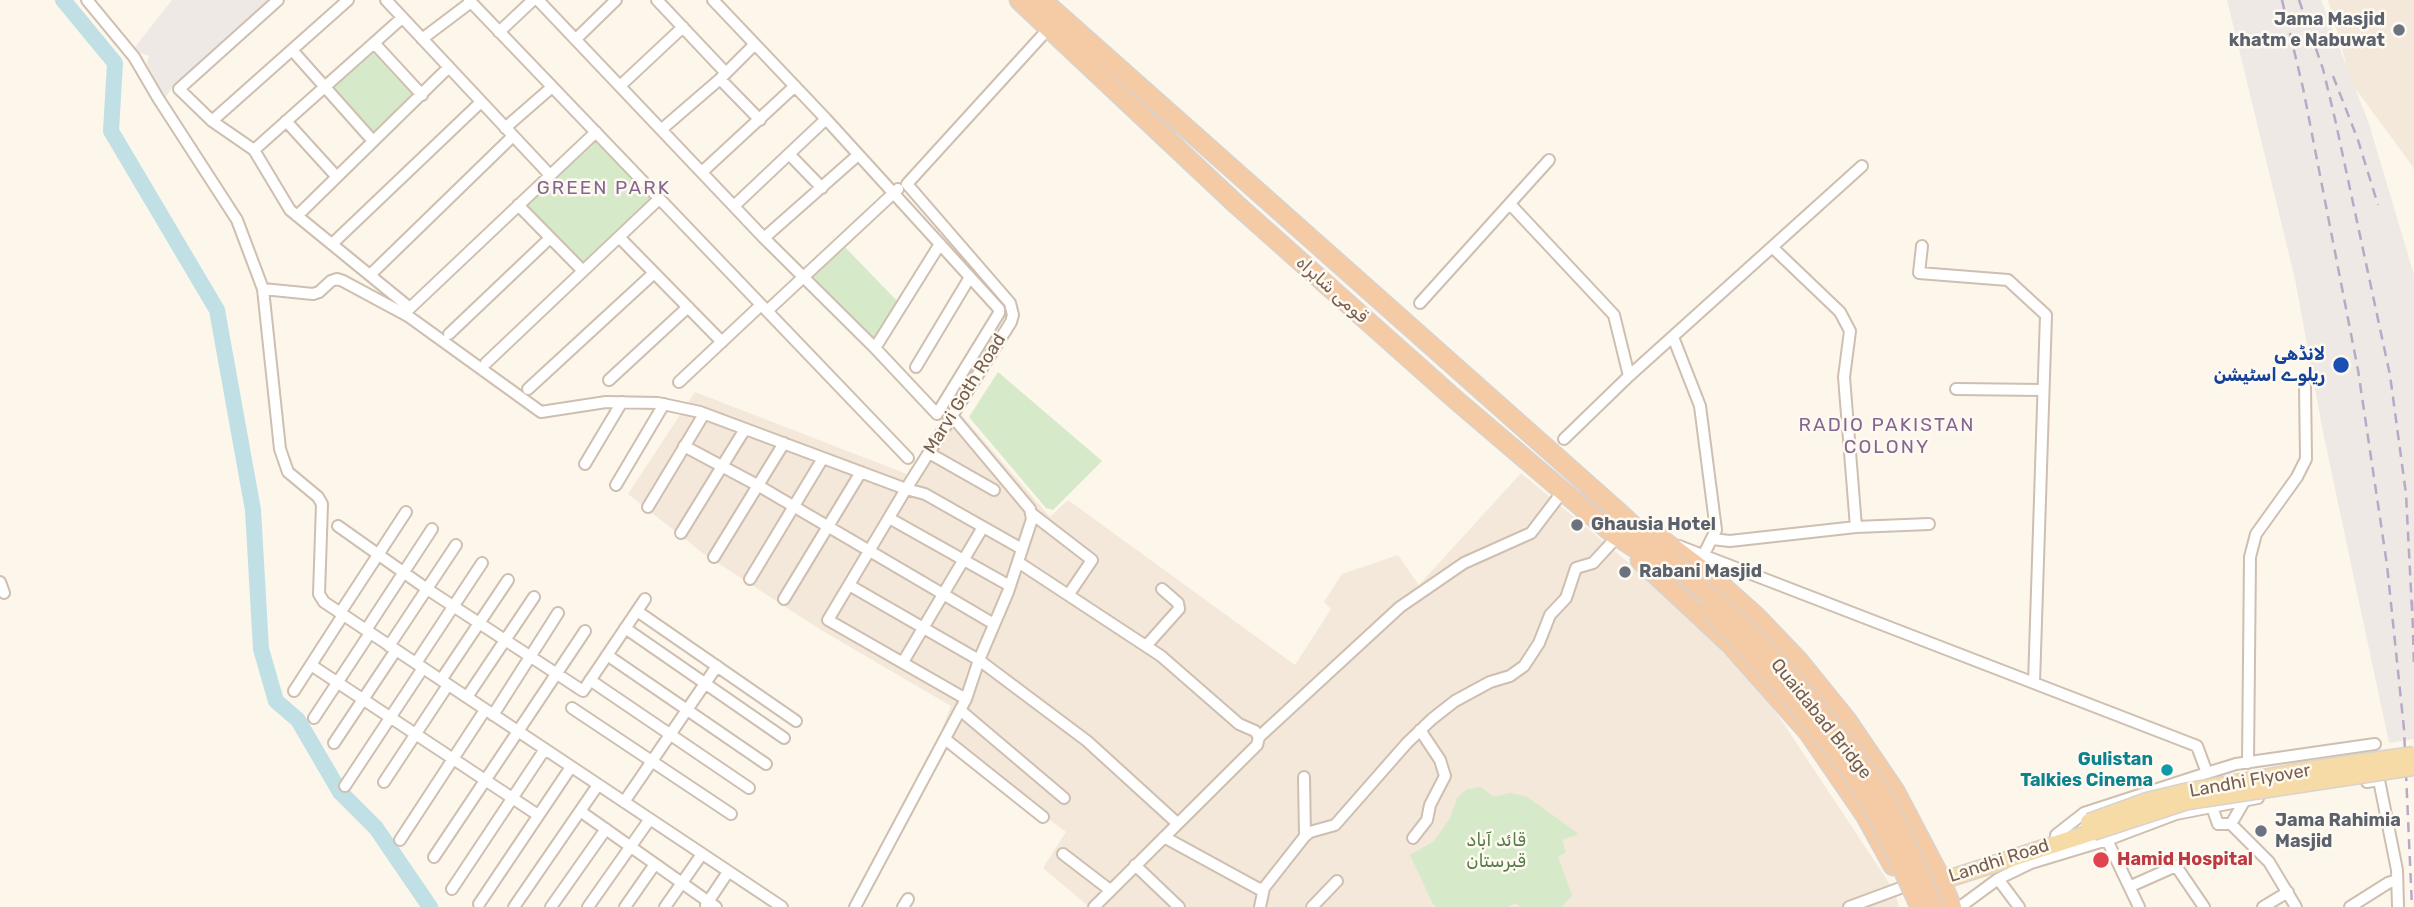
<!DOCTYPE html>
<meta charset="utf-8">
<style>
body{margin:0}
canvas{display:block;background:#fcf6eb}
</style>
<canvas width="2414" height="907"></canvas>
<script>
const context = document.querySelector('canvas').getContext('2d');
context.lineJoin = 'round';
function fill(path, color) { context.fillStyle = color; context.fill(path, 'evenodd'); }
const toPath = rows => new Path2D(rows.map(r => 'M' + r).join(''));
function stroke(path, color, width, dash) { context.strokeStyle = color; context.lineWidth = width; context.lineCap = dash ? 'butt' : 'round'; context.setLineDash(dash || []); context.stroke(path); }
function drawText(font, color, halo, rows, align = 'center') {
  context.font = font + ' Rubik,"Noto Sans Arabic",sans-serif'; context.lineWidth = 5; context.setLineDash([]); context.textBaseline = 'middle'; context.strokeStyle = halo; context.fillStyle = color; for (const [text, x, y, turn = 0] of rows) {
    context.save(); context.translate(x, y); context.rotate((+turn || 0) * Math.PI / 180); context.textAlign = isNaN(turn) ? turn : align; if (halo) context.strokeText(text, 0, 0); context.fillText(text, 0, 0); context.restore();
  }
}
const residential = toPath([
 [2328,0,2414,0,2414,168,2352,84],
 [695,392,917,478,959,412,1050,517,1068,500,1295,665,1331,609,1324,602,1342,574,1398,555,1419,585,1521,473,1646,577,1754,679,1895,892,1899,907,1086,907,1087,905,1043,868,1066,832,939,737,951,706,821,630,704,554,628,494]
]);
const industrial = toPath([
 [172,0,270,0,172,88,164,99,147,63,149,56,135,51,135,47],
 [2227,0,2321,0,2369,124,2414,275,2414,739,2389,743,2323,432,2295,279]
]);
const green = toPath([
 [374,43,422,95,373,141,325,88],
 [596,132,659,199,583,271,518,205],
 [841,243,901,305,875,348,803,277],
 [998,372,1102,461,1053,510,1046,508,969,417],
 [1481,787,1494,797,1509,793,1526,796,1579,834,1562,840,1566,852,1558,857,1572,895,1562,907,1521,907,1515,903,1508,907,1437,907,1433,904,1410,855,1434,841,1450,818,1457,798,1467,789]
]);
const river = toPath([
 [63,0,115,63,111,131,217,310,253,510,261,649,276,701,298,720,340,792,376,828,430,907]
]);
const minor = toPath([
 [87,0,134,57,158,98,237,220,263,289,280,449,288,472,318,497,322,504,319,594,324,602,782,907],
 [278,0,179,89,212,121,254,150,290,210,410,308,596,132],
 [386,0,549,174],
 [469,0,908,458],
 [538,0,764,238,875,348,937,414,999,313,999,309,826,119],
 [657,0,725,72],
 [713,0,826,119,734,206],
 [499,32,533,0],
 [422,39,471,2],
 [576,39,616,0],
 [374,43,422,95],
 [292,50,373,141],
 [720,79,760,120],
 [620,86,683,27],
 [212,121,348,0],
 [286,121,336,176],
 [505,128,552,87],
 [662,129,720,79,755,44],
 [254,150,402,18],
 [789,154,822,188],
 [702,172,795,86],
 [1510,204,1614,315,1629,376],
 [518,205,583,271],
 [297,216,449,67],
 [619,237,722,342],
 [764,238,858,155],
 [332,244,481,102],
 [1922,246,1919,273,2008,280,2046,315,2034,683],
 [1772,247,1840,312,1850,331,1844,377,1856,527],
 [370,275,513,136],
 [263,289,313,294,319,292,331,281,337,279,343,281,408,316,541,412,606,402,658,403,700,412,906,489,925,494,1022,549],
 [1420,303,1549,160],
 [767,311,898,189],
 [449,334,550,238],
 [1673,337,1700,406,1716,530,1703,556],
 [875,348,940,244],
 [486,363,659,199],
 [916,367,970,277],
 [609,380,688,307],
 [679,382,761,305],
 [528,389,654,273],
 [1956,389,2042,390],
 [1564,439,1629,376,1862,166],
 [684,446,759,486,994,624],
 [929,453,994,490],
 [585,464,622,402],
 [616,485,664,404],
 [648,507,704,414],
 [1031,513,1092,560,1069,594],
 [889,518,1010,586],
 [338,526,427,589,583,691,645,599],
 [681,533,745,429],
 [1712,539,1730,541,1856,527,1929,524],
 [1679,546,2197,746,2207,773],
 [714,557,784,443],
 [1018,562,1161,656,1239,724,1255,731,1259,737,1257,745,1094,907],
 [750,579,823,458],
 [0,582,4,593],
 [849,585,979,660,1087,741,1177,823],
 [784,599,861,472],
 [637,611,796,721],
 [340,613,406,512],
 [625,628,784,738],
 [366,630,432,529],
 [389,646,456,545],
 [1146,646,1179,609,1178,603,1162,589],
 [607,655,766,764],
 [903,662,983,527],
 [416,663,482,563],
 [311,665,538,815],
 [441,680,508,580],
 [590,680,749,788],
 [294,691,343,615],
 [467,697,534,597],
 [966,699,828,620,906,489,1011,322,1013,315,1010,303,907,184,1050,27],
 [572,708,731,814],
 [960,710,1064,798],
 [493,715,558,613],
 [314,718,370,633],
 [1259,737,1400,607,1464,563,1531,533,1563,491],
 [945,739,1043,817],
 [334,743,396,650],
 [2248,763,2250,557,2256,534,2297,477,2306,459,2305,386],
 [1304,777,1305,836],
 [384,782,448,685],
 [2367,782,2379,780,2397,870,2398,907],
 [345,786,423,668],
 [624,802,717,666],
 [2212,807,2218,824,2231,824,2269,862,2296,907],
 [580,811,716,907],
 [2231,824,2245,800],
 [2056,835,2084,813,2207,773,2236,764,2375,744],
 [1164,837,1259,889,1264,888,1305,836,1310,832,1335,825,1407,743,1432,719,1455,701,1490,682,1510,676,1524,666,1539,643,1550,615,1566,598,1576,568,1593,563,1617,537],
 [1413,838,1427,820,1430,805,1445,776,1440,760,1420,730],
 [400,840,485,710],
 [2107,840,2139,907],
 [1063,854,1110,890],
 [434,857,585,631],
 [1135,865,1179,907],
 [1998,879,2019,907],
 [2131,886,2176,866,2204,907],
 [452,889,545,749],
 [479,904,571,767],
 [706,905,728,872],
 [514,907,598,785],
 [551,907,606,829],
 [588,907,650,819],
 [625,907,655,864],
 [665,907,702,854],
 [855,907,966,699,979,660,1008,592,1032,519,1030,509,952,416],
 [903,907,908,899],
 [1260,907,1264,888],
 [1312,907,1337,881],
 [1849,907,1903,887],
 [1960,907,1998,879,2031,863,2107,840,2176,814,2258,798],
 [2263,907,2288,892],
 [2350,907,2388,883,2397,880]
]);
const primary = toPath([
 [1929,885,2093,832]
]);
const trunk = toPath([
 [1019,0,1237,205,1456,400,1612,533,1659,564],
 [1042,0,1623,516,1669,560],
 [1656,535,1718,582,1756,616,1799,661,1846,719,1895,791,1938,873,1952,907],
 [1640,560,1730,644,1808,732,1865,815,1893,866]
]);
const rail = toPath([
 [2282,0,2303,88,2358,370,2387,565,2404,729,2412,907],
 [2299,0,2323,69,2335,119,2390,375,2406,494,2412,610],
 [2333,76,2358,140,2378,205],
 [2412,601,2414,665]
]);
const primaryBridge = toPath([
 [2089,822,2147,801,2184,792,2314,769,2414,755],
 [2093,832,2188,801,2414,767]
]);
const trunkBridge = toPath([
 [1669,560,1744,627,1793,680,1850,748,1878,789,1899,826,1934,907],
 [1709,610,1736,637,1788,694,1848,767,1879,818,1920,907]
]);
const markers = [
 [2399,30,7,"#6b7280"],
 [2341,365,9,"#1a4fb4"],
 [1577,525,7,"#6b7280"],
 [1625,572,7,"#6b7280"],
 [2167,770,7,"#0f9aa8"],
 [2261,831,7,"#6b7280"],
 [2101,860,9,"#e0444e"]
];
const worshipNames = [
 ["Jama Masjid",2385,20,"right"],
 ["khatm e Nabuwat",2385,41,"right"],
 ["Ghausia Hotel",1591,525],
 ["Rabani Masjid",1639,572],
 ["Jama Rahimia",2275,821],
 ["Masjid",2275,842]
];
const streetNames = [
 ["قومی شاہراہ",1332,290,42],
 ["Marvi Goth Road",965,394,-58],
 ["Quaidabad Bridge",1821,719,51],
 ["Landhi Flyover",2250,781,-10],
 ["Landhi Road",1999,861,-18]
];
const transitNames = [
 ["لانڈھی",2325,355],
 ["ریلوے اسٹیشن",2325,376]
];
const cultureNames = [
 ["Gulistan",2153,760],
 ["Talkies Cinema",2153,781]
];
const parkNames = [
 ["قائد آباد",1496,841],
 ["قبرستان",1496,862]
];
const healthNames = [
 ["Hamid Hospital",2117,860]
];
const neighbourhoodNames = [
 ["GREEN PARK",604,189],
 ["RADIO PAKISTAN",1887,426],
 ["COLONY",1887,448]
];
fill(residential, '#f4e8da');
fill(industrial, '#eee9e4');
fill(green, '#d6eac9');
stroke(river, '#c0e0e6', 16);
stroke(minor, '#cebfb0', 14);
stroke(primary, '#d9d2cd', 19);
stroke(trunk, '#d9d2cd', 21);
stroke(minor, '#fff', 10);
stroke(primary, '#f7dba7', 16);
stroke(trunk, '#f5cba6', 18);
stroke(rail, '#baa8c7', 2.5, [10, 7]);
stroke(primaryBridge, '#d9d2cd', 19, []);
stroke(trunkBridge, '#d9d2cd', 21, []);
stroke(primaryBridge, '#f7dba7', 16);
stroke(trunkBridge, '#f5cba6', 18);
for (const [x, y, r, color] of markers) { const dot = new Path2D(); dot.arc(x, y, r, 0, 2 * Math.PI); context.fillStyle = color; context.fill(dot); stroke(dot, '#fefaf2', 2.5); }
drawText('bold 18px', '#5b616d', '#fefaf2', worshipNames, 'left');
drawText('18px', '#775e4e', '#fefaf2', streetNames);
drawText('bold 18px', '#164399', '#fefaf2', transitNames, 'right');
drawText('bold 18px', '#0d838f', '#fefaf2', cultureNames, 'right');
drawText('18px', '#557c46', '#fefaf2', parkNames);
drawText('bold 18px', '#be3a42', '#fefaf2', healthNames, 'left');
context.letterSpacing = '2px';
drawText('19px', '#856692', '#fefaf2', neighbourhoodNames);
context.letterSpacing = '0px';
</script>
